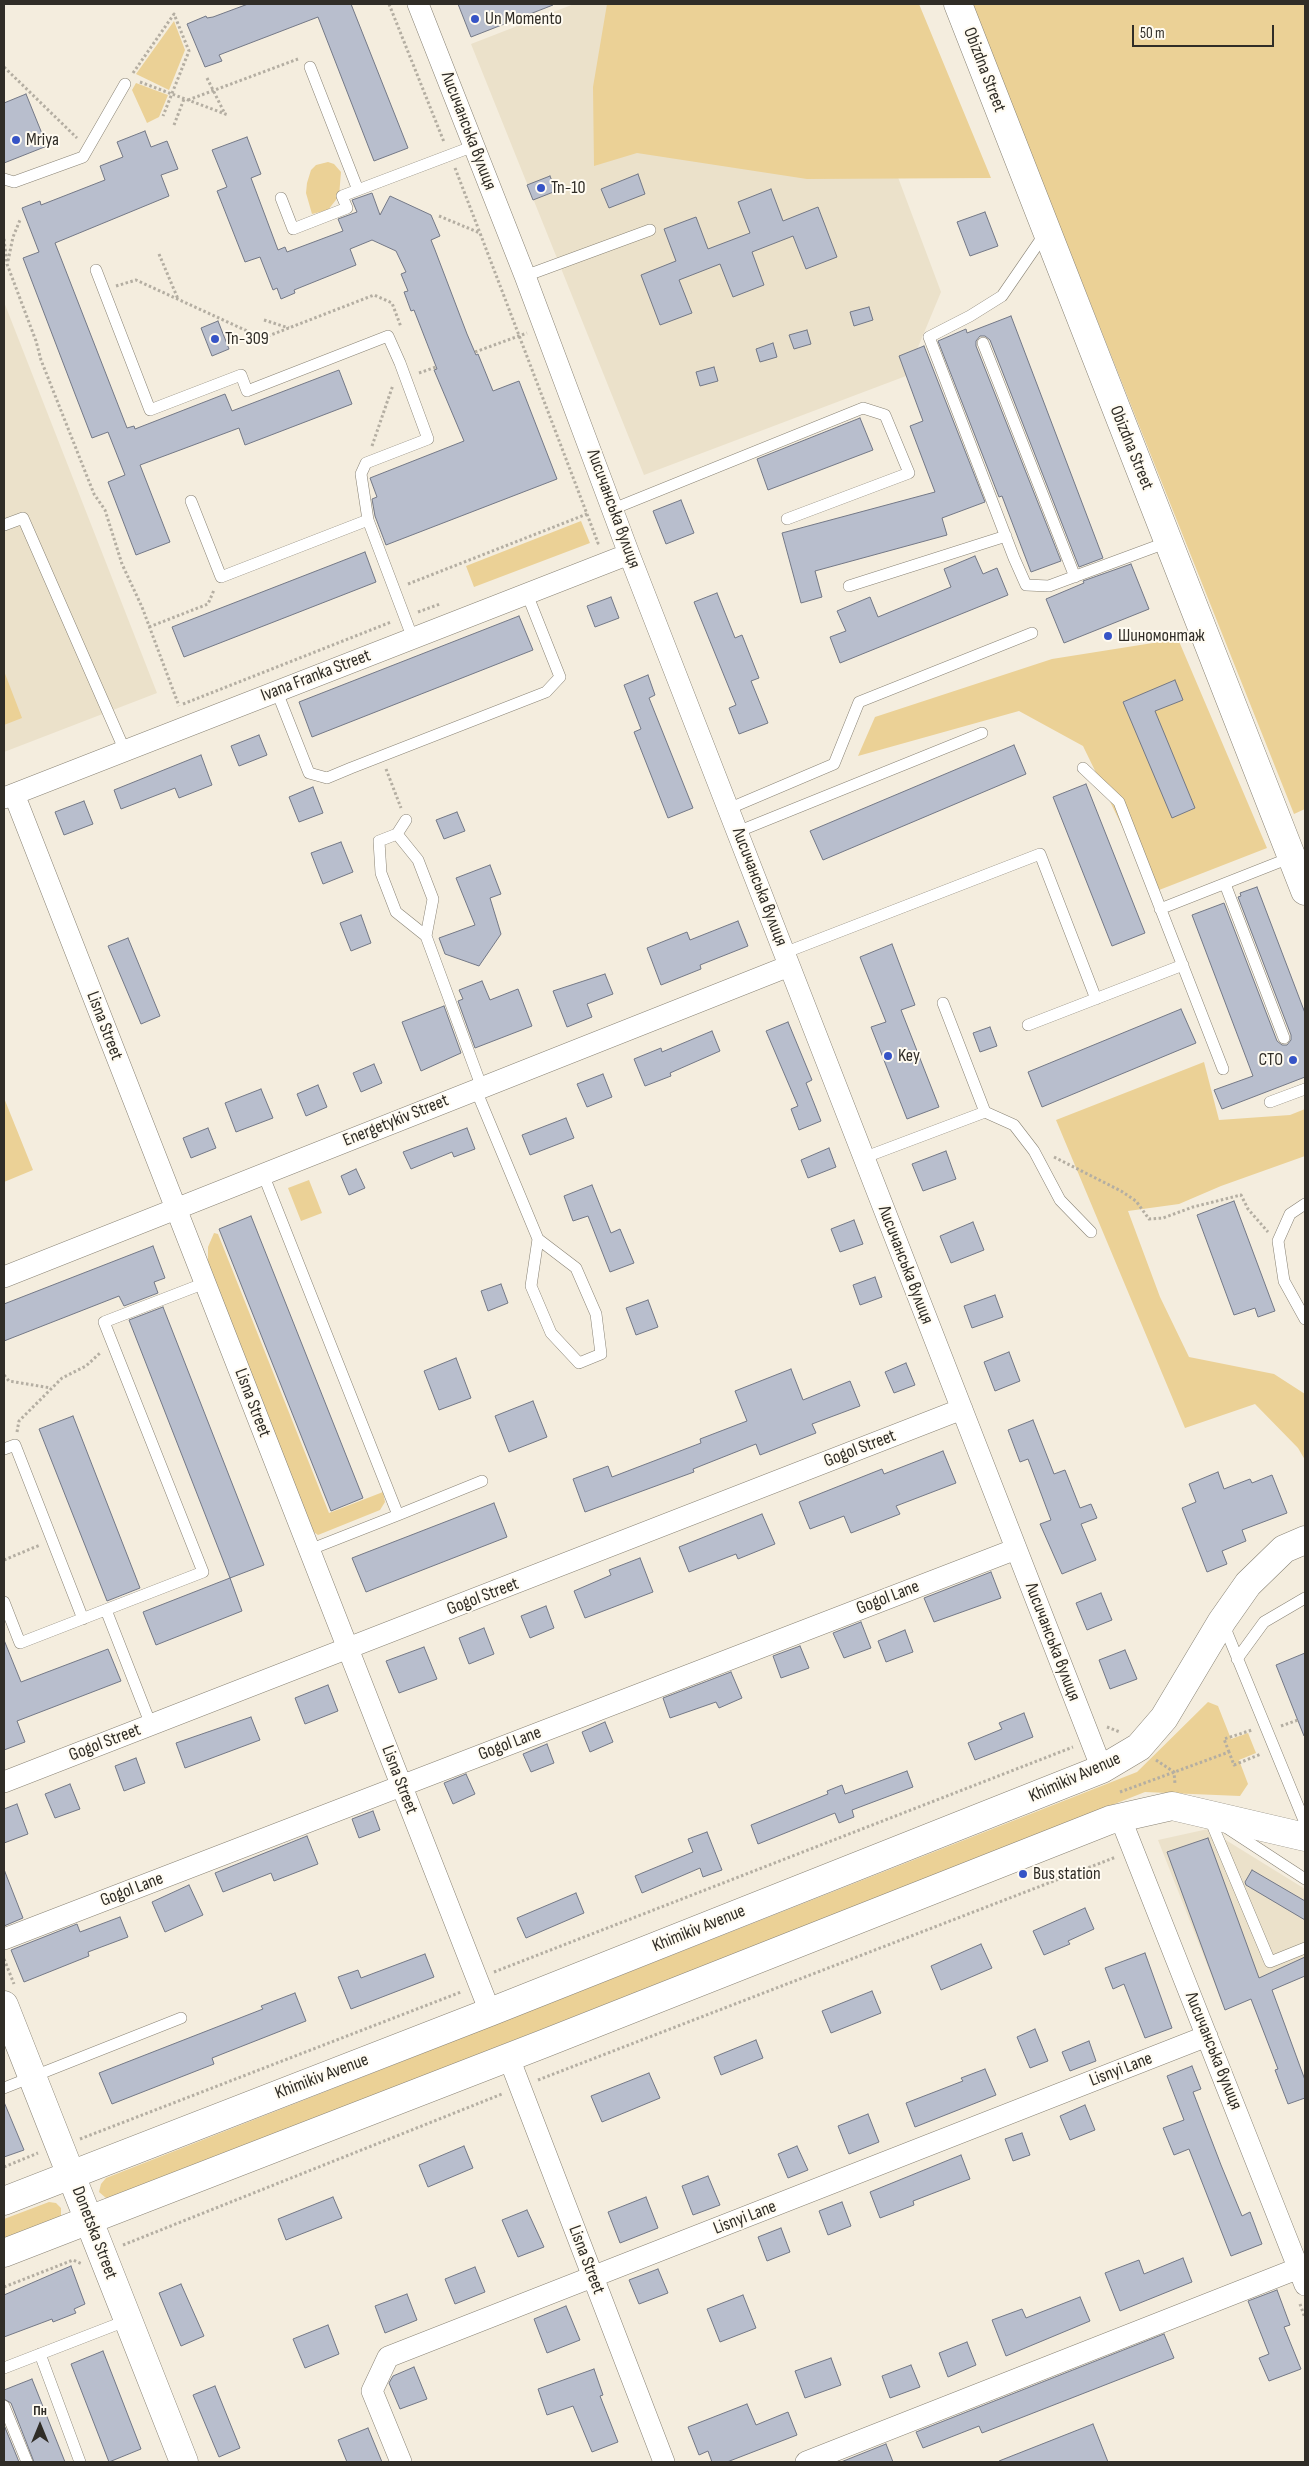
<!DOCTYPE html>
<meta charset="utf-8">
<style>
body{margin:0}
#map{position:relative;width:1309px;height:2466px;overflow:hidden;background:#f4edde;font-family:"Sofia Sans Condensed",sans-serif}
canvas{display:block}
.frame{position:absolute;inset:0;border:5px solid #302d27;pointer-events:none}
.north{position:absolute;left:15px;top:2401px;width:50px;height:50px;-webkit-text-stroke:4px #fffbf1;paint-order:stroke;rotate:0deg;font-size:14px;font-weight:700;line-height:20px;text-align:center;color:#302d27}
.north::after{content:'';display:block;margin:auto;width:18px;height:22px;background:#302d27;clip-path:polygon(50% 0,100% 100%,50% 72%,0 100%)}
.scale{position:absolute;left:1132px;top:25px;width:142px;height:22px;box-sizing:border-box;border:2px solid #302d27;border-top:0;padding-left:6px;font-size:15px;line-height:18px;white-space:nowrap;color:#302d27;-webkit-text-stroke:4px #fffbf1;paint-order:stroke}
</style>
<div id="map">
<canvas width="1309" height="2466"></canvas>
<div class="frame"></div>
<div class="north">Пн</div>
<div class="scale">50 m</div>
</div>
<script>
const context = document.querySelector('canvas').getContext('2d');
context.lineJoin = 'round';
function fill(path, color) { context.fillStyle = color; context.fill(path, 'evenodd'); }
const toPath = rows => new Path2D(rows.map(r => 'M' + r).join(''));
function stroke(path, color, width, dash) { context.strokeStyle = color; context.lineWidth = width; context.lineCap = dash ? 'butt' : 'round'; context.setLineDash(dash || []); context.stroke(path); }
function drawText(font, color, halo, rows, align = 'center') {
  context.font = font + ' "Sofia Sans Condensed",sans-serif'; context.lineWidth = 4; context.setLineDash([]); context.textBaseline = 'middle'; context.strokeStyle = halo; context.fillStyle = color; for (const [text, x, y, turn = 0] of rows) {
    context.save(); context.translate(x, y); context.rotate((+turn || 0) * Math.PI / 180); context.textAlign = isNaN(turn) ? turn : align; if (halo) context.strokeText(text, 0, 0); context.fillText(text, 0, 0); context.restore();
  }
}
const built = toPath([
 [574,4,833,4,941,292,906,376,644,475,471,44],
 [4,302,157,693,4,752],
 [1208,1829,1305,1889,1305,1976,1225,2010,1158,1840]
]);
const green = toPath([
 [607,4,919,4,991,178,807,179,637,153,594,166,593,87],
 [971,4,1305,4,1305,809,1294,814],
 [174,21,185,50,169,90,136,74],
 [136,83,168,95,159,117,147,123,132,90],
 [328,162,334,164,341,172,339,196,328,210,312,214,306,193,307,183,311,170,316,165],
 [581,521,590,543,474,587,466,566],
 [1178,639,1267,848,1154,892,1083,746,1019,711,858,756,875,717,1052,659],
 [4,671,22,718,4,725],
 [1204,1062,1219,1120,1290,1115,1305,1109,1305,1156,1221,1186,1179,1204,1128,1211,1160,1297,1189,1357,1274,1374,1305,1394,1305,1460,1298,1448,1255,1404,1185,1428,1056,1120],
 [4,1098,33,1170,4,1182],
 [309,1180,322,1213,301,1221,288,1188],
 [214,1233,218,1234,329,1513,383,1492,385,1502,380,1510,318,1535,311,1530,208,1263,208,1247],
 [1208,1702,1218,1706,1231,1739,1248,1733,1256,1753,1239,1760,1248,1784,1240,1796,1145,1792,113,2198,106,2198,99,2192,101,2184,106,2178,1137,1772],
 [49,2202,56,2203,61,2208,61,2216,57,2222,4,2243,4,2219]
]);
const building = toPath([
 [248,4,351,4,408,148,374,161,318,17,219,55,222,61,205,67,187,24,206,16,207,18,213,17,248,4],
 [458,4,553,4,553,5,471,37,458,4],
 [26,94,47,146,4,163,4,103,26,94],
 [145,131,151,147,167,141,178,169,161,175,169,196,55,243,127,428,134,426,135,429,225,394,232,411,339,370,352,404,245,445,239,428,140,465,170,542,136,555,108,482,125,475,108,432,92,438,75,394,23,258,39,252,22,208,40,201,41,205,105,180,100,166,123,157,117,142,145,131],
 [247,137,261,174,251,178,278,250,285,247,287,252,343,231,338,219,357,212,352,200,372,193,380,215,390,196,431,215,440,236,431,240,435,250,467,334,476,355,478,354,493,391,519,381,557,479,386,545,375,516,372,499,377,497,370,478,464,441,434,370,437,369,414,310,411,311,404,292,408,291,401,274,406,272,396,251,372,240,350,249,356,265,294,290,295,293,281,299,277,288,273,290,260,257,245,262,217,191,227,187,212,150,247,137],
 [638,174,645,194,609,208,601,189,638,174],
 [550,176,556,191,533,200,527,185,550,176],
 [771,189,783,221,818,207,837,257,806,269,793,236,752,252,764,285,733,297,720,264,679,280,692,313,660,325,641,275,676,261,664,229,696,217,708,249,750,233,738,202,771,189],
 [985,212,998,246,970,256,957,222,985,212],
 [869,307,873,320,854,326,850,312,869,307],
 [1011,316,1103,558,1079,567,990,340,985,336,980,336,976,341,976,346,1061,561,1031,572,1002,496,999,497,938,341,966,329,967,333,1011,316],
 [218,321,229,349,212,356,201,328,218,321],
 [807,330,811,344,794,349,789,335,807,330],
 [773,343,777,357,760,362,756,349,773,343],
 [924,346,985,502,942,518,947,535,815,571,822,597,801,603,782,533,935,492,910,426,923,421,899,356,924,346],
 [714,367,718,381,700,386,696,372,714,367],
 [860,418,873,450,768,490,757,459,860,418],
 [681,500,694,533,666,544,653,511,681,500],
 [365,552,376,582,184,657,172,627,365,552],
 [975,556,983,574,997,568,1008,595,840,663,830,637,846,631,837,611,870,597,878,617,951,587,944,569,975,556],
 [1131,564,1149,609,1064,643,1046,599,1084,583,1083,581,1131,564],
 [717,593,735,638,742,635,759,678,751,681,768,723,739,734,729,708,736,705,694,602,717,593],
 [611,597,619,618,595,627,587,606,611,597],
 [519,616,533,650,312,737,299,702,519,616],
 [648,675,655,695,649,698,693,808,668,818,634,732,641,729,624,685,648,675],
 [1175,680,1183,700,1155,711,1195,808,1172,818,1123,702,1175,680],
 [259,735,267,755,239,766,231,746,259,735],
 [1014,745,1026,774,823,860,810,831,1014,745],
 [201,755,212,785,179,798,175,788,121,809,114,790,201,755],
 [1086,784,1145,933,1112,946,1053,797,1086,784],
 [313,787,323,813,299,822,289,797,313,787],
 [84,801,93,824,64,835,55,812,84,801],
 [457,812,465,831,444,839,436,820,457,812],
 [341,842,353,872,323,884,311,853,341,842],
 [490,865,501,894,490,898,501,934,479,966,445,954,439,938,475,925,456,878,490,865],
 [1257,887,1305,1013,1305,1077,1222,1109,1214,1090,1253,1076,1192,915,1224,903,1277,1041,1282,1045,1287,1045,1291,1040,1291,1035,1238,897,1241,896,1240,893,1257,887],
 [361,915,371,943,351,951,340,923,361,915],
 [738,921,748,946,700,965,701,969,661,985,647,948,687,932,690,940,738,921],
 [128,938,160,1016,141,1024,108,946,128,938],
 [892,944,915,1005,901,1010,939,1107,907,1119,871,1027,886,1022,860,957,892,944],
 [605,974,613,994,587,1004,592,1017,567,1027,553,991,605,974],
 [482,981,490,1000,518,989,532,1026,475,1048,458,1001,463,999,459,990,482,981],
 [444,1006,461,1053,421,1071,402,1022,444,1006],
 [1181,1009,1196,1043,1042,1107,1028,1072,1181,1009],
 [788,1022,812,1080,806,1083,821,1121,799,1130,791,1109,798,1106,766,1031,788,1022],
 [990,1027,997,1046,980,1052,973,1033,990,1027],
 [712,1031,720,1051,670,1073,671,1076,645,1086,634,1059,661,1048,662,1052,712,1031],
 [374,1064,382,1083,361,1092,353,1073,374,1064],
 [603,1074,612,1097,587,1107,577,1084,603,1074],
 [318,1085,327,1107,306,1116,297,1094,318,1085],
 [261,1089,273,1118,236,1132,225,1103,261,1089],
 [566,1118,574,1138,530,1155,522,1135,566,1118],
 [208,1128,216,1148,191,1158,183,1138,208,1128],
 [467,1128,475,1149,454,1157,452,1152,411,1169,403,1152,467,1128],
 [829,1148,836,1167,808,1178,801,1160,829,1148],
 [946,1151,956,1179,923,1191,912,1164,946,1151],
 [356,1169,365,1188,349,1195,341,1176,356,1169],
 [592,1185,611,1233,620,1229,634,1263,610,1272,588,1216,573,1221,564,1196,592,1185],
 [1234,1201,1275,1311,1258,1317,1255,1308,1234,1315,1197,1215,1234,1201],
 [251,1216,363,1498,331,1511,219,1229,251,1216],
 [854,1220,863,1244,840,1252,831,1229,854,1220],
 [973,1222,984,1250,951,1263,940,1236,973,1222],
 [153,1246,165,1278,154,1282,158,1293,124,1306,119,1296,4,1341,4,1304,153,1246],
 [875,1277,882,1297,860,1305,853,1285,875,1277],
 [501,1284,508,1303,488,1311,481,1291,501,1284],
 [995,1295,1003,1317,972,1328,964,1306,995,1295],
 [648,1300,658,1327,636,1335,626,1308,648,1300],
 [163,1307,264,1565,230,1578,129,1320,163,1307],
 [1009,1352,1020,1381,995,1391,984,1362,1009,1352],
 [456,1358,471,1398,439,1410,424,1371,456,1358],
 [906,1363,915,1385,894,1393,885,1372,906,1363],
 [791,1369,803,1400,850,1381,860,1406,812,1424,816,1433,760,1455,756,1444,693,1469,694,1472,585,1512,573,1479,608,1466,612,1477,701,1443,700,1439,747,1421,735,1391,791,1369],
 [533,1401,547,1437,509,1452,495,1416,533,1401],
 [73,1416,140,1588,107,1601,39,1429,73,1416],
 [1033,1420,1054,1474,1065,1470,1080,1508,1091,1504,1097,1518,1081,1524,1096,1560,1062,1574,1040,1524,1051,1520,1028,1459,1020,1462,1008,1430,1033,1420],
 [943,1451,956,1483,896,1506,900,1514,851,1533,844,1516,810,1529,799,1502,882,1469,884,1474,943,1451],
 [1218,1472,1224,1489,1250,1479,1252,1483,1272,1475,1287,1513,1242,1530,1246,1541,1222,1551,1227,1564,1207,1572,1182,1508,1196,1502,1189,1484,1218,1472],
 [494,1503,507,1537,366,1592,352,1558,494,1503],
 [762,1514,775,1544,738,1559,736,1554,689,1572,679,1547,762,1514],
 [640,1558,653,1592,585,1618,574,1591,611,1575,609,1570,640,1558],
 [991,1572,1001,1598,934,1622,924,1598,991,1572],
 [230,1578,242,1611,156,1645,143,1612,230,1578],
 [1101,1593,1112,1620,1087,1630,1076,1603,1101,1593],
 [546,1606,554,1628,530,1638,521,1616,546,1606],
 [861,1622,871,1648,844,1658,833,1633,861,1622],
 [484,1628,494,1654,469,1664,459,1638,484,1628],
 [905,1630,913,1652,886,1662,878,1641,905,1630],
 [4,1640,21,1682,108,1649,121,1681,17,1721,25,1742,4,1750,4,1640],
 [800,1646,809,1668,781,1678,773,1656,800,1646],
 [424,1647,437,1679,399,1693,386,1661,424,1647],
 [1125,1650,1137,1679,1110,1689,1099,1660,1125,1650],
 [1305,1653,1305,1736,1304,1736,1276,1665,1305,1653],
 [731,1672,742,1698,719,1708,716,1702,670,1718,663,1698,731,1672],
 [328,1685,338,1711,305,1724,295,1698,328,1685],
 [1024,1713,1033,1737,975,1760,968,1743,1002,1729,999,1723,1024,1713],
 [251,1717,260,1740,185,1768,176,1743,251,1717],
 [605,1722,613,1742,590,1752,582,1732,605,1722],
 [547,1744,554,1763,531,1772,523,1754,547,1744],
 [136,1758,145,1783,124,1791,115,1766,136,1758],
 [907,1771,913,1787,852,1810,854,1817,839,1823,835,1813,758,1844,751,1825,828,1794,827,1791,842,1785,845,1794,907,1771],
 [466,1774,475,1794,453,1804,444,1783,466,1774],
 [70,1784,80,1809,55,1818,45,1794,70,1784],
 [17,1804,28,1834,4,1843,4,1809,17,1804],
 [373,1811,380,1830,359,1838,352,1819,373,1811],
 [707,1832,722,1870,703,1877,700,1868,642,1893,635,1876,693,1852,688,1839,707,1832],
 [307,1836,318,1864,274,1881,271,1873,223,1892,215,1873,307,1836],
 [1208,1838,1259,1978,1305,1957,1305,1976,1272,1990,1305,2080,1305,2098,1288,2104,1275,2070,1278,2069,1251,1999,1225,2010,1167,1852,1208,1838],
 [1252,1870,1305,1901,1305,1920,1246,1885,1245,1882,1252,1870],
 [5,1872,23,1918,4,1926,4,1873,5,1872],
 [189,1885,203,1915,165,1932,152,1902,189,1885],
 [576,1893,584,1913,526,1938,517,1918,576,1893],
 [1085,1908,1094,1929,1068,1941,1070,1944,1044,1955,1033,1931,1085,1908],
 [120,1917,128,1937,88,1952,89,1956,24,1982,11,1950,77,1924,80,1932,120,1917],
 [981,1944,992,1968,941,1990,931,1966,981,1944],
 [1145,1953,1172,2028,1145,2038,1124,1984,1113,1989,1105,1968,1145,1953],
 [425,1954,434,1977,351,2009,338,1977,358,1970,361,1978,425,1954],
 [872,1991,881,2013,831,2033,822,2011,872,1991],
 [295,1993,306,2021,212,2058,214,2064,112,2104,99,2073,263,2009,261,2006,295,1993],
 [1035,2029,1048,2061,1030,2068,1017,2037,1035,2029],
 [756,2040,763,2058,721,2075,714,2057,756,2040],
 [1089,2041,1096,2061,1070,2071,1062,2052,1089,2041],
 [1192,2066,1201,2089,1193,2092,1221,2165,1242,2216,1250,2212,1262,2244,1231,2256,1189,2149,1174,2155,1163,2128,1184,2120,1167,2076,1192,2066],
 [985,2069,996,2095,915,2127,906,2103,963,2081,961,2078,985,2069],
 [649,2073,660,2098,602,2122,591,2096,649,2073],
 [4,2102,24,2150,4,2157,4,2102],
 [1085,2105,1095,2130,1070,2140,1060,2116,1085,2105],
 [868,2114,879,2142,849,2154,838,2126,868,2114],
 [1022,2133,1030,2155,1013,2161,1005,2139,1022,2133],
 [464,2146,473,2168,428,2187,419,2165,464,2146],
 [797,2146,808,2170,788,2178,778,2154,797,2146],
 [961,2155,970,2179,913,2201,914,2205,880,2218,870,2192,961,2155],
 [708,2176,720,2205,693,2215,682,2186,708,2176],
 [333,2197,342,2218,286,2240,278,2219,333,2197],
 [646,2197,658,2228,620,2243,608,2212,646,2197],
 [842,2202,851,2226,828,2235,819,2211,842,2202],
 [527,2210,544,2247,518,2257,502,2220,527,2210],
 [781,2228,790,2252,767,2261,758,2237,781,2228],
 [1183,2258,1192,2282,1120,2311,1105,2273,1139,2260,1144,2274,1183,2258],
 [71,2266,85,2304,74,2309,76,2313,53,2322,52,2319,4,2337,4,2295,71,2266],
 [475,2267,485,2292,455,2304,445,2279,475,2267],
 [658,2269,668,2293,639,2304,629,2280,658,2269],
 [181,2284,204,2336,181,2346,159,2293,181,2284],
 [1277,2290,1290,2325,1284,2327,1301,2369,1269,2381,1259,2358,1269,2354,1248,2301,1277,2290],
 [407,2294,417,2320,385,2333,375,2306,407,2294],
 [743,2295,756,2328,720,2342,707,2309,743,2295],
 [1080,2297,1090,2321,1006,2356,992,2320,1022,2309,1026,2318,1080,2297],
 [566,2306,580,2340,547,2353,534,2319,566,2306],
 [328,2325,339,2354,305,2368,293,2339,328,2325],
 [1164,2334,1174,2358,982,2433,979,2426,923,2448,916,2432,1164,2334],
 [967,2342,976,2365,948,2377,939,2353,967,2342],
 [103,2351,141,2449,109,2462,71,2364,103,2351],
 [831,2358,841,2385,805,2398,795,2371,831,2358],
 [911,2365,920,2387,890,2398,882,2376,911,2365],
 [414,2367,427,2399,400,2409,389,2383,393,2376,414,2367],
 [594,2369,603,2395,600,2396,618,2442,592,2452,573,2406,547,2415,538,2389,594,2369],
 [32,2379,65,2462,34,2462,11,2403,4,2399,4,2390,32,2379],
 [215,2386,240,2448,219,2457,193,2395,215,2386],
 [747,2404,756,2425,788,2412,797,2435,727,2462,712,2462,708,2451,699,2455,688,2427,747,2404],
 [1093,2424,1108,2462,999,2462,999,2461,1093,2424],
 [4,2425,19,2462,4,2462,4,2425],
 [368,2428,382,2462,347,2462,338,2440,368,2428],
 [886,2444,893,2462,841,2462,886,2444]
]);
const path = toPath([
 [389,4,444,142],
 [4,67,77,138],
 [133,73,174,14,189,51,163,116],
 [207,78,225,114],
 [140,82,228,115],
 [188,100,298,59],
 [174,125,184,99],
 [455,168,480,233],
 [439,216,480,233,598,543,595,544],
 [4,239,7,264,36,341,41,360,94,494,105,510,122,564,142,607,179,706],
 [159,254,178,299],
 [8,261,13,237,20,220],
 [116,286,136,280,269,341],
 [264,320,289,328],
 [263,338,374,295,392,303,401,327],
 [475,352,527,333],
 [419,373,436,367],
 [372,446,393,385],
 [408,584,587,514],
 [418,612,440,604],
 [149,627,208,604,214,590],
 [183,704,391,622],
 [386,769,401,808],
 [1054,1157,1121,1191,1136,1201,1149,1219,1163,1218,1193,1207,1241,1195,1248,1209,1268,1232],
 [4,1375,9,1381,51,1388],
 [17,1432,19,1421,62,1378,86,1366,100,1353],
 [4,1560,40,1545],
 [1281,1726,1298,1720],
 [1107,1727,1120,1732],
 [1229,1752,1224,1739,1252,1730],
 [1156,1760,1174,1772,1175,1784],
 [1120,1792,1229,1752,1234,1765,1261,1754],
 [4,1959,14,1984],
 [494,1972,1073,1747],
 [538,2080,1116,1857],
 [80,2139,461,1992],
 [4,2167,38,2153],
 [123,2245,502,2094],
 [4,2287,73,2260,82,2264],
 [1300,2304,1305,2318]
]);
const lane = toPath([
 [310,67,358,190],
 [4,179,14,182,83,157,125,84],
 [281,198,293,229,347,208,342,196,474,146],
 [1046,232,1002,296,970,316,929,337,1014,558,1026,585,1049,586,1168,542],
 [96,270,150,410,241,375,247,391,388,336,400,363,428,439,366,463,361,474,368,520,413,639],
 [525,276,650,230],
 [983,343,1075,577],
 [191,501,221,577,368,520],
 [613,509,863,408,885,415,909,473,787,519],
 [4,525,23,518,125,751],
 [849,586,1006,536],
 [277,692,309,773,327,778,351,768,546,692,560,677,527,594],
 [1083,768,1119,802,1223,1069],
 [728,809,834,764,859,702,1032,633],
 [737,832,982,733],
 [397,834,406,820],
 [1225,884,1284,1038],
 [1160,909,1292,857],
 [426,936,433,899,418,860,397,834,379,841,381,873,396,912,426,936,482,1088],
 [784,953,1040,854,1096,999],
 [1028,1025,1183,965],
 [476,1090,538,1239,576,1268,596,1314,601,1354,579,1363,551,1333,531,1286,538,1239],
 [1270,1102,1305,1089],
 [985,1112,1014,1125,1034,1151,1060,1200,1091,1232],
 [863,1158,985,1112,943,1003],
 [263,1174,398,1515,309,1550],
 [1305,1204,1290,1214,1278,1241,1284,1281,1305,1319],
 [4,1449,15,1445,83,1619],
 [398,1515,482,1481],
 [4,1602,20,1643,203,1572,104,1322,205,1283],
 [106,1610,151,1725],
 [1223,1623,1305,1823],
 [1237,1659,1264,1622,1305,1598],
 [1209,1817,1270,1962,1305,1948],
 [1227,1828,1305,1879],
 [4,2088,181,2018],
 [40,2354,80,2462],
 [4,2368,128,2320],
 [4,2406,27,2462]
]);
const street = toPath([
 [418,4,525,276,629,554,1102,1769],
 [14,794,490,2012],
 [4,798,629,554],
 [4,1277,789,966],
 [4,1782,962,1409],
 [1120,1817,1305,2285],
 [4,1939,1016,1549],
 [509,2058,664,2462],
 [401,2462,372,2391,388,2357,1207,2036],
 [806,2462,1299,2268]
]);
const secondary = toPath([
 [958,4,1305,891],
 [4,2005,184,2462],
 [4,2201,490,2012,1102,1769,1139,1747,1164,1718,1222,1621,1248,1584,1284,1549,1305,1540],
 [4,2253,543,2044,1110,1820,1172,1806,1305,1837]
]);
const markers = [
 [475,19,5,"#3654c6"],
 [16,140,5,"#3654c6"],
 [541,188,5,"#3654c6"],
 [215,339,5,"#3654c6"],
 [1108,636,5,"#3654c6"],
 [888,1056,5,"#3654c6"],
 [1293,1060,5,"#3654c6"],
 [1023,1874,5,"#3654c6"]
];
const poiNames = [
 ["Un Momento",485,19],
 ["Mriya",26,140],
 ["Тп-10",551,188],
 ["Тп-309",225,339],
 ["Шиномонтаж",1118,636],
 ["Key",898,1056],
 ["СТО",1283,1060,"right"],
 ["Bus station",1033,1874]
];
const streetNames = [
 ["Obizdna Street",984,70,69],
 ["Лисичанська вулиця",468,131,69],
 ["Obizdna Street",1131,448,68],
 ["Лисичанська вулиця",613,509,70],
 ["Ivana Franka Street",316,676,-21],
 ["Лисичанська вулиця",759,887,69],
 ["Lisna Street",104,1026,69],
 ["Energetykiv Street",396,1121,-22],
 ["Лисичанська вулиця",905,1265,69],
 ["Lisna Street",252,1403,69],
 ["Gogol Street",860,1449,-21],
 ["Gogol Street",483,1597,-21],
 ["Gogol Lane",888,1598,-21],
 ["Лисичанська вулиця",1052,1642,69],
 ["Gogol Street",105,1743,-21],
 ["Gogol Lane",510,1744,-21],
 ["Khimikiv Avenue",1075,1778,-24],
 ["Lisna Street",399,1780,69],
 ["Gogol Lane",132,1890,-21],
 ["Khimikiv Avenue",699,1929,-22],
 ["Лисичанська вулиця",1213,2051,68],
 ["Lisnyi Lane",1121,2070,-21],
 ["Khimikiv Avenue",322,2077,-21],
 ["Lisnyi Lane",745,2218,-21],
 ["Donetska Street",94,2233,69],
 ["Lisna Street",586,2260,69]
];
fill(built, '#ebe1ca');
fill(green, '#ebd196');
fill(building, '#b8becd');
stroke(building, '#737886', 1);
stroke(lane, '#888274', 12);
stroke(street, '#888274', 22);
stroke(secondary, '#888274', 29);
stroke(path, '#b4aea2', 3, [2.5, 2.5]);
stroke(lane, '#fff', 11);
stroke(street, '#fff', 21);
stroke(secondary, '#fff', 28);
for (const [x, y, r, color] of markers) { const dot = new Path2D(); dot.arc(x, y, r, 0, 2 * Math.PI); context.fillStyle = color; context.fill(dot); stroke(dot, '#fffbf1', 2); }
drawText('18px', '#302d27', '#fffbf1', poiNames, 'left');
drawText('18px', '#302d27', '#fffbf1', streetNames);
</script>
